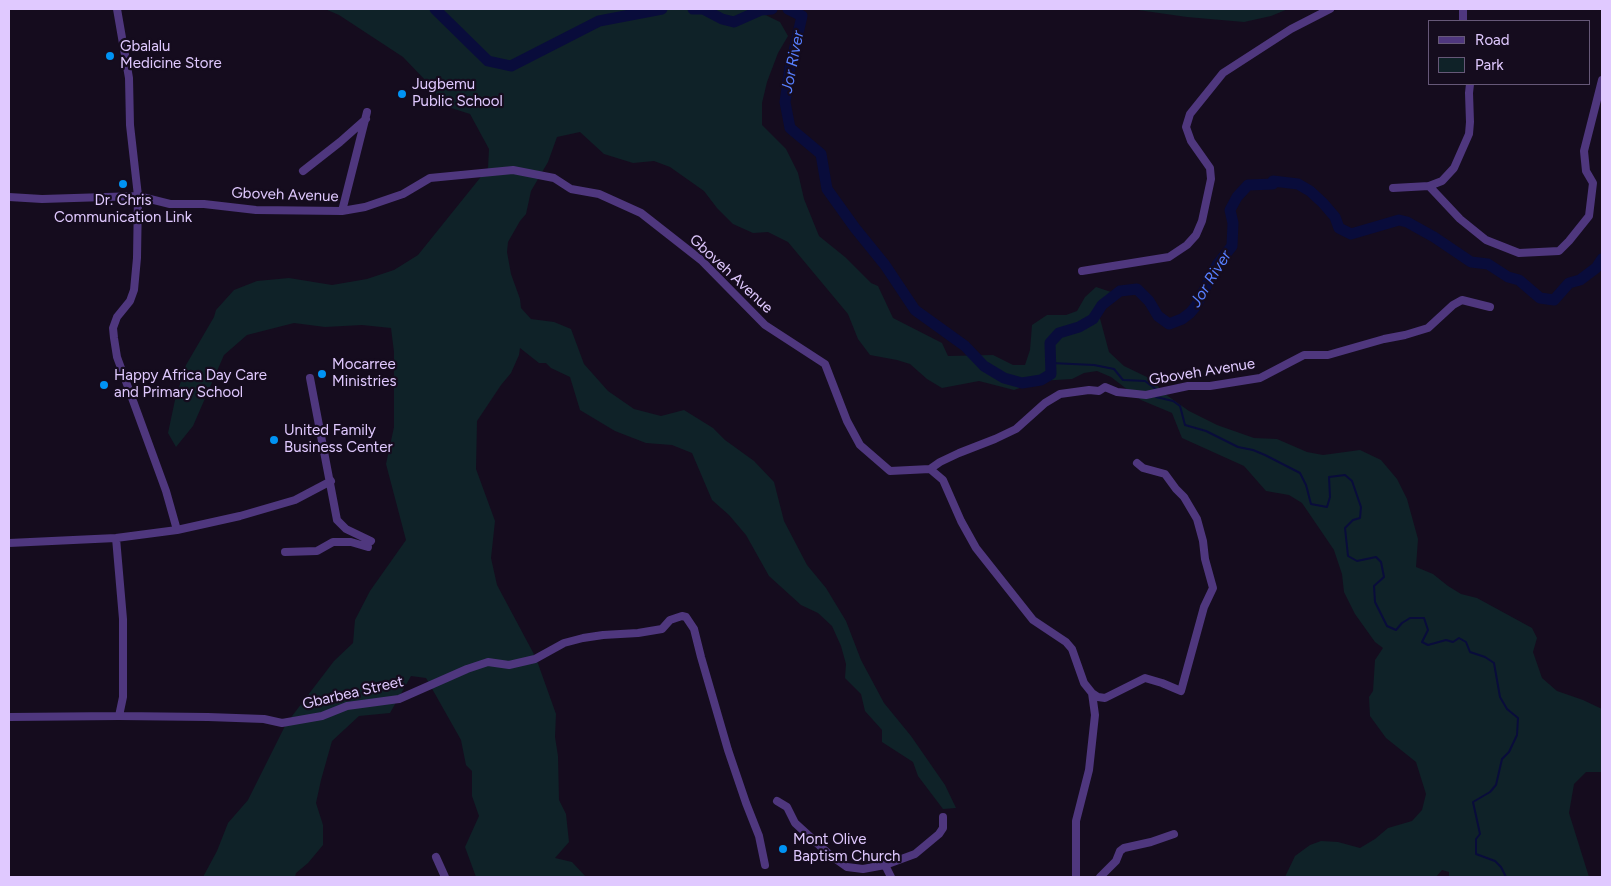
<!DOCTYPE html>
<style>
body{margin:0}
#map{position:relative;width:1611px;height:886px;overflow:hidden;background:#150c1e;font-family:Figtree,sans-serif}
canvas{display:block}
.frame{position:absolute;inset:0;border:10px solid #e0c9ff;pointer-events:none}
.legend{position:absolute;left:1428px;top:20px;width:162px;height:65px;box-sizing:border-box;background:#150c1e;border:1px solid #665878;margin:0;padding:6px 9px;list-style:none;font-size:15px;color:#e0c9ff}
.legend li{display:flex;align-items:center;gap:10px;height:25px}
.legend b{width:25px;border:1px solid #665878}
</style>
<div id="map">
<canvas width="1611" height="886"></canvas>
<div class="frame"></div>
<ul class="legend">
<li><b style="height:6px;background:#4f377e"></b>Road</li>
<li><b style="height:14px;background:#0f2228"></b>Park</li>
</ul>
</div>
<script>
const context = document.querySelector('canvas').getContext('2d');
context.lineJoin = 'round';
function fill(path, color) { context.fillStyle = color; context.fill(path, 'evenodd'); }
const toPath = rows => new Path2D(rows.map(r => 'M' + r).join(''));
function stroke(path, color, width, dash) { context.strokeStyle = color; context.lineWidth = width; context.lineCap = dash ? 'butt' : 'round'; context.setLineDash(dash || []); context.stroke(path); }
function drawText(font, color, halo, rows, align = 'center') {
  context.font = font + ' Figtree,sans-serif'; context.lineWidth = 4.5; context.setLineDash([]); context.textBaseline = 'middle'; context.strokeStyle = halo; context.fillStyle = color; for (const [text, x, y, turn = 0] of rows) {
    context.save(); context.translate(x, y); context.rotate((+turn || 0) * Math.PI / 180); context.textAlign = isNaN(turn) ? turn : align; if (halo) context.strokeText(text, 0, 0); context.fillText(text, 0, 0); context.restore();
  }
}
const green = toPath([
 [325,9,753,9,780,22,788,36,778,53,767,82,762,103,762,125,786,149,798,173,804,199,819,236,845,257,871,283,878,286,893,318,942,343,948,356,993,355,1013,365,1025,365,1030,350,1032,325,1047,315,1066,315,1077,311,1085,297,1096,287,1117,294,1098,311,1109,352,1124,366,1151,379,1165,394,1189,411,1217,425,1254,438,1277,439,1307,452,1323,455,1360,450,1381,460,1397,479,1407,499,1418,539,1416,567,1433,574,1448,586,1461,594,1477,598,1532,628,1537,638,1533,652,1542,678,1557,691,1583,700,1602,709,1602,772,1586,772,1574,784,1569,813,1589,877,1449,877,1449,872,1442,870,1436,877,1285,877,1295,856,1310,845,1321,841,1338,842,1360,848,1375,839,1388,828,1412,821,1422,810,1426,794,1416,762,1386,738,1370,716,1369,697,1373,691,1375,660,1383,648,1375,642,1355,614,1344,592,1342,574,1334,550,1302,503,1289,495,1266,491,1244,466,1182,438,1172,413,1141,400,1111,377,1097,371,1084,373,1072,379,1039,381,1014,390,979,381,942,388,927,379,910,364,897,360,870,355,858,339,848,314,788,242,768,232,753,233,733,224,717,208,704,191,670,167,654,161,633,163,604,154,580,132,557,137,548,162,531,191,526,214,520,221,508,242,507,252,511,274,520,299,521,308,531,319,554,322,571,329,584,364,608,391,634,409,661,416,684,410,713,428,725,440,754,461,774,482,784,521,807,565,826,588,846,621,861,660,884,703,911,736,945,785,956,808,943,809,918,776,913,762,882,742,882,730,865,711,861,694,845,678,846,664,841,646,832,626,818,613,801,605,769,576,746,535,729,515,712,500,692,453,672,445,646,443,633,438,615,431,580,410,570,377,551,368,546,363,539,363,520,348,519,355,511,373,501,385,477,421,476,469,495,521,491,558,497,585,536,658,556,714,555,737,558,756,559,800,566,814,569,842,555,858,572,862,586,877,476,877,465,847,479,816,472,796,472,771,466,765,461,740,426,678,411,676,390,713,359,716,332,741,321,780,316,803,323,825,323,845,308,863,296,873,295,877,203,877,217,851,228,823,248,800,286,724,334,661,353,643,355,620,370,591,406,540,386,464,394,427,394,352,391,328,362,325,325,327,294,323,247,335,224,355,193,426,176,447,168,433,175,400,186,365,214,317,216,310,234,290,257,281,289,278,332,285,367,279,394,270,418,255,488,168,489,149,470,114,445,106,428,83,403,57,339,15],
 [1131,9,1288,9,1271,16,1244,22,1187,17]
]);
const stream = toPath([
 [1051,374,1051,363,1094,365,1114,369,1123,380,1145,381,1157,390],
 [1156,395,1156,397,1173,401,1180,406,1185,425,1206,431,1238,447,1253,450,1265,455,1300,473,1306,485,1311,504,1327,507,1330,497,1329,477,1345,475,1352,481,1361,507,1360,518,1353,520,1345,528,1348,556,1357,561,1376,557,1381,562,1384,577,1374,586,1375,602,1387,626,1396,630,1402,623,1410,618,1424,618,1428,630,1422,642,1428,645,1446,640,1453,642,1459,638,1466,642,1470,652,1485,657,1494,663,1500,697,1507,709,1518,718,1517,735,1509,752,1502,759,1496,785,1490,792,1473,802,1480,834,1476,839,1476,854,1495,861,1501,867,1506,877]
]);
const river = toPath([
 [435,9,488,61,511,66,599,21,662,9],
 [693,9,703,9,722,19,734,22,761,10,772,9],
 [788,9,802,16,790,68,785,102,790,128,821,154,827,189,855,228,885,265,915,310,965,346,984,366,1004,378,1022,383,1041,380,1051,374,1050,343,1059,333,1079,327,1093,319,1102,305,1120,291,1137,289,1149,301,1158,316,1169,324,1182,319,1190,313,1196,306,1217,265,1232,246,1233,223,1230,210,1237,197,1248,185,1273,184,1273,181,1298,184,1310,191,1323,203,1335,217,1339,228,1351,234,1399,220,1407,222,1434,237,1471,262,1488,264,1508,277,1519,280,1540,298,1554,300,1569,283,1580,280,1596,268,1602,259]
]);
const minor = toPath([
 [117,9,129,78,130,125,138,196,137,258,134,290,130,301,117,317,113,328,114,338,117,357,166,491,177,530],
 [1463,9,1463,21],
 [303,171,340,142,366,119],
 [1429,186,1460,219,1486,240,1519,253,1559,251,1569,241,1589,216,1593,183,1586,171,1584,151,1602,80],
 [1393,188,1429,186,1442,181,1454,168,1469,134,1470,122,1469,93,1470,84],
 [9,197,42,199,138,196,170,204,204,204,256,210,342,211,365,207,403,194,430,178,513,170,554,178,571,189,599,194,641,213,701,260,765,325,825,364,847,421,860,445,890,471,930,469,940,462,959,453,995,439,1016,429,1045,403,1060,394,1089,390,1099,391,1105,387,1117,392,1146,395,1188,386,1210,386,1260,378,1304,355,1328,355,1384,339,1405,335,1428,328,1453,305,1462,300,1490,307],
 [342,211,367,112],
 [1082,271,1169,257,1187,245,1196,235,1202,221,1211,179,1210,168,1191,141,1186,127,1190,114,1223,73,1291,29,1330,9],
 [310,378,337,520,346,529,371,541],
 [930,469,943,480,961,521,976,548,1033,620,1066,642,1072,649,1084,683,1092,693,1095,715,1089,770,1076,821,1076,877],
 [116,538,123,619,123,697,119,716],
 [9,543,116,538,177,530,240,516,295,500,331,481],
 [285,552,317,551,333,542,351,542,368,547,365,539],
 [1092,693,1098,697,1105,698,1145,678,1162,683,1181,691,1204,607,1213,588,1205,559,1203,541,1197,519,1184,497,1176,489,1165,474,1143,468,1137,463],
 [9,717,119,716,208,717,264,719,282,723,322,716,347,706,399,699,467,669,488,662,509,665,535,659,564,643,583,638,603,635,638,633,662,629,670,620,682,616,686,617,694,629,701,657,728,750,746,803,759,836,765,865],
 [777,801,787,807,795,823,830,855,847,867,863,869,885,865,915,854,939,834,943,828,943,817],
 [436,857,445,877],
 [885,865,891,877],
 [1100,877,1116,861,1120,851,1124,848,1151,842,1174,834]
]);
const markers = [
 [110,56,5,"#0093f4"],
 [402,94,5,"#0093f4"],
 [123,184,5,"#0093f4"],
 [322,374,5,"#0093f4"],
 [104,385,5,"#0093f4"],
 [274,440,5,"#0093f4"],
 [783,849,5,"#0093f4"]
];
const poiNames = [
 ["Gbalalu",120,47],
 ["Medicine Store",120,64],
 ["Jugbemu",412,85],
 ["Public School",412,102],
 ["Dr. Chris",123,201,"center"],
 ["Communication Link",123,218,"center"],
 ["Mocarree",332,365],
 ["Ministries",332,382],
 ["Happy Africa Day Care",114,376],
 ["and Primary School",114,393],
 ["United Family",284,431],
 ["Business Center",284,448],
 ["Mont Olive",793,840],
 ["Baptism Church",793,857]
];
const streetNames = [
 ["Gboveh Avenue",285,195,2],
 ["Gboveh Avenue",731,274,43],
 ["Gboveh Avenue",1202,372,-9],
 ["Gbarbea Street",353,693,-13]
];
const waterNames = [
 ["Jor River",793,62,-79],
 ["Jor River",1211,279,-58]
];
fill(green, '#0f2228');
stroke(stream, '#090c3b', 2);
stroke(river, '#090c3b', 11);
stroke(minor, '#4f377e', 8);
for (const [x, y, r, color] of markers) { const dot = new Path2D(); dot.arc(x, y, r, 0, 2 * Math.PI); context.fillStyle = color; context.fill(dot); stroke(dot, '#150c1e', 2); }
drawText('15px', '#e0c9ff', '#150c1e', poiNames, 'left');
drawText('15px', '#e0c9ff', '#150c1e', streetNames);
drawText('italic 16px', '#577fff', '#150c1e', waterNames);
</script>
